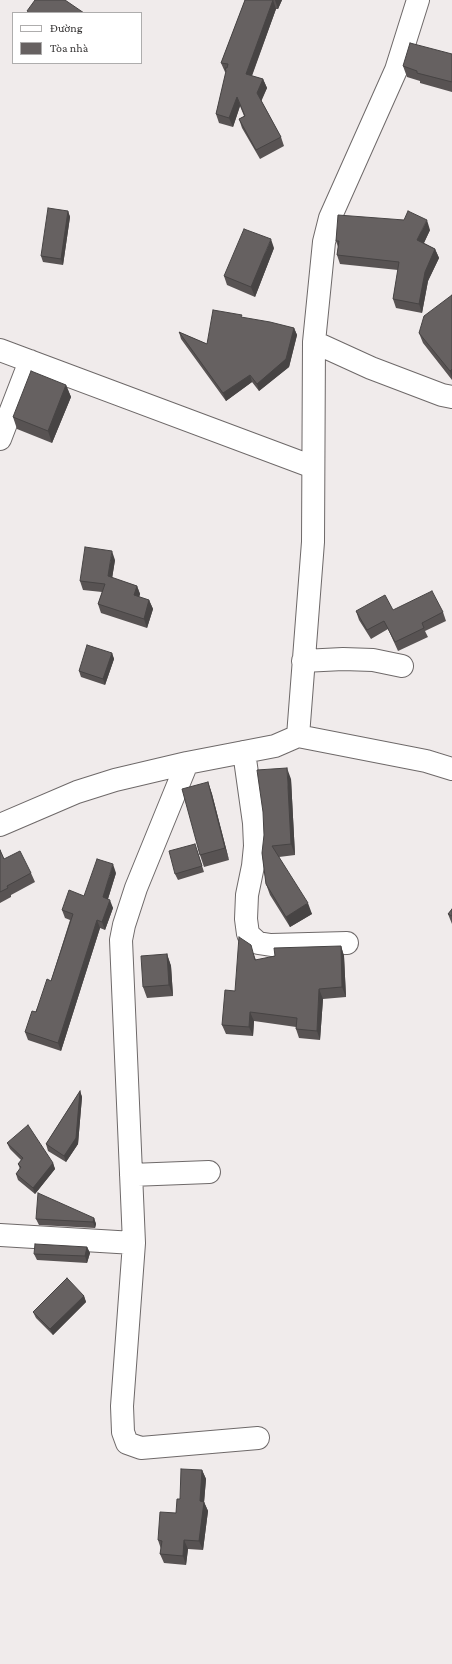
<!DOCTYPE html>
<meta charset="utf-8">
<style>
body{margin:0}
#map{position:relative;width:452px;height:1664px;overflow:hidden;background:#f0ebeb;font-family:"Crimson Pro",serif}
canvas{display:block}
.legend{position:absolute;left:12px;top:12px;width:130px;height:52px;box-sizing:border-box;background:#fff;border:1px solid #aeadad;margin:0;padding:5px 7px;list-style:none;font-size:12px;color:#353333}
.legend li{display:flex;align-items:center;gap:8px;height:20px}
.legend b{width:20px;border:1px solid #aeadad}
</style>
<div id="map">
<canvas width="452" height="1664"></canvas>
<ul class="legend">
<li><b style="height:5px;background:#fff"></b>Đường</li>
<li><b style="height:11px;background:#666161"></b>Tòa nhà</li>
</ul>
</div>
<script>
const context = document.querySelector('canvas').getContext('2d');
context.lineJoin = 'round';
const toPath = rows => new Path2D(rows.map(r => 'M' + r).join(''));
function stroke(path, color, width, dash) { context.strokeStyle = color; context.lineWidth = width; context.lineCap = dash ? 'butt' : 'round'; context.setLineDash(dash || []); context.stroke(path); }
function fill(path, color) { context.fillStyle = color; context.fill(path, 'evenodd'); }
const street = toPath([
 [314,342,371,368,442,395,452,397],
 [0,350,313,467],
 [0,439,30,361],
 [303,661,343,659,373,660,402,666],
 [298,736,426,761,452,769],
 [244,752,254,823,255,846,253,866,247,895,246,919,248,934,258,943,271,945,347,943],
 [187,763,136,888,124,925,121,940,134,1243,122,1406,123,1432,127,1443,141,1448,258,1438],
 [0,825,77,792,115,780,187,763,275,746,298,736,313,542,314,342,324,242,330,218,396,70,418,0],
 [131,1175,209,1172],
 [0,1235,134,1243]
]);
const wall = toPath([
 [245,0,282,0,278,9,276,9,252,76,263,79,267,88,261,100,281,137,284,146,260,159,242,128,239,119,244,116,240,106,233,127,219,123,216,114,226,72,225,72,221,63],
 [452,54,452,92,420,83,420,81,407,77,403,66],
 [68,211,70,217,63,265,43,262,41,256],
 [430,230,424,243,435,249,439,258,428,281,422,313,396,308,393,299,398,270,340,264,337,255,338,247,336,241],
 [274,248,255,297,227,285,224,276],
 [452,295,452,380,423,343,419,333],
 [243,318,294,328,297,335,289,367,259,391,252,382,226,401,181,339,179,332,207,344],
 [66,385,71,397,52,443,17,429,13,417],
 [115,560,112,578,137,586,140,594,139,597,149,600,153,609,147,628,101,613,98,604,102,592,83,590,80,581],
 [393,610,443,612,446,621,425,631,428,637,398,651,388,629,371,639,359,620,356,611],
 [112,653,114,659,105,685,81,677,79,671],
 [291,779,295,855,279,857,312,914,290,927,270,895,266,884,262,853],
 [208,782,212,794,229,860,204,867,200,855],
 [0,850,4,859,31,873,35,882,11,895,11,897,0,903],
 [197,850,204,872,178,880,175,874],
 [116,873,108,899,113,908,105,930,100,928,61,1051,28,1040,25,1032,51,981,70,920,65,918,62,910,84,896],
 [452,909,452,924,448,914],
 [341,946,344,956,346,997,323,999,320,1040,299,1038,296,1029,296,1027,254,1021,253,1036,226,1034,222,1025,235,991,254,955,256,960],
 [167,954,171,966,173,996,147,998,143,987],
 [80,1091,82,1097,78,1144,66,1162,48,1151,46,1144],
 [7,1143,53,1163,55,1169,35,1194,18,1180,16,1174,20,1169,18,1164,21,1160,10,1149],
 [94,1218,96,1224,95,1228,39,1225,36,1219],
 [87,1247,90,1253,87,1263,37,1260,34,1254],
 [84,1296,86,1302,53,1335,36,1318,33,1312],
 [202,1470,206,1479,204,1502,208,1511,203,1550,188,1549,186,1565,164,1563,160,1554,161,1549,158,1540,176,1513,180,1499]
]);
const shadedWall = toPath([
 [273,0,276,9,249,83,246,74],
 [275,0,282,0,278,9],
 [263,79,267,88,261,102,257,93],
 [237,97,240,106,233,127,229,118],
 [68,211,70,217,63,265,61,259],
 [427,220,430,230,421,249,417,240],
 [271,239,274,248,255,297,251,287],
 [435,249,439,258,428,281,422,313,419,304,425,272],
 [294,328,297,335,289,367,259,391,257,384],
 [452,369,452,378,450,371],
 [250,375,252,382,226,401,223,393],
 [66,385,71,397,52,443,48,431],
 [112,551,115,560,111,585,108,576],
 [137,586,140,594,137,604,134,595],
 [149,600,153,609,147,628,144,619],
 [112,653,114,659,105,685,103,679],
 [287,768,291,779,295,855,291,844],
 [208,782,212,794,229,860,225,848],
 [113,864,116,873,106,905,103,897],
 [110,900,113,908,105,930,102,922],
 [308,903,312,914,290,927,286,917],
 [97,920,100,928,61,1051,58,1043],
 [341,946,344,956,346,997,342,987],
 [167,954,171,966,173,996,169,985],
 [319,989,323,999,320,1040,317,1031],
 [250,1012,254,1021,253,1036,249,1027],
 [80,1091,82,1097,78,1144,66,1162,64,1156],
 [53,1163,55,1169,35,1194,33,1188],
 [94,1218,96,1224,95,1228,93,1222],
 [87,1247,90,1253,87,1263,85,1256],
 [84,1296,86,1302,53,1335,50,1329],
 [202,1470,206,1479,204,1503,204,1502,208,1511,203,1550,199,1541,200,1501],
 [184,1540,188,1549,186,1565,183,1556]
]);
const building = toPath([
 [35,0,65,0,84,13,30,13,27,11,35,0],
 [245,0,273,0,246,74,263,79,257,93,281,137,256,150,239,119,245,116,237,97,229,118,216,114,226,71,225,68,227,68,228,64,221,63,245,0],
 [410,43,452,54,452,82,417,73,417,71,403,66,410,43],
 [48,208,68,211,61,259,41,256,48,208],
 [408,211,427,220,417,240,435,249,425,272,419,304,393,299,399,262,337,255,339,241,336,241,338,215,404,220,408,211],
 [244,229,271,239,251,287,224,276,244,229],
 [452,295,452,369,450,371,419,333,424,316,452,295],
 [213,310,242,315,241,317,270,322,294,328,286,359,257,384,250,375,223,393,179,332,207,344,213,310],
 [31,371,66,385,48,431,13,417,31,371],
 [85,547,112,551,108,576,137,586,134,595,149,600,144,619,98,604,105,584,80,581,85,547],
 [432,591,443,612,422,623,424,628,395,642,384,621,367,630,356,611,385,595,393,610,432,591],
 [87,645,112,653,103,679,79,671,87,645],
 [287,768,291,844,272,846,308,903,286,917,266,884,262,853,264,835,263,812,257,770,287,768],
 [208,782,225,848,200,855,182,789,208,782],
 [195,844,202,866,175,874,169,851,195,844],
 [0,850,4,859,20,851,31,873,7,886,8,888,0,892,0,850],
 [97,859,113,864,103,897,110,900,102,922,97,920,58,1043,25,1032,32,1011,36,1012,47,979,51,981,73,914,62,910,69,890,84,896,97,859],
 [452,909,452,916,448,914,452,909],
 [239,937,251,945,255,960,275,956,274,948,341,946,342,987,319,989,317,1031,296,1029,297,1018,250,1012,249,1027,222,1025,225,990,235,991,239,937],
 [167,954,169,985,143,987,141,956,167,954],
 [80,1091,76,1138,64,1156,46,1144,80,1091],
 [28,1125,53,1163,33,1188,16,1174,21,1167,18,1164,23,1158,7,1143,28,1125],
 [38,1193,94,1218,93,1222,36,1219,38,1193],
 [35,1244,87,1247,85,1256,34,1254,35,1244],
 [67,1278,84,1296,50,1329,33,1312,67,1278],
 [181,1469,202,1470,200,1501,204,1502,199,1541,184,1540,183,1556,160,1554,162,1541,158,1540,160,1512,176,1513,177,1499,180,1499,181,1469]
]);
stroke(street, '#6e6969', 24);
stroke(street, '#fff', 22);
fill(wall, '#585353');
fill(shadedWall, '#474444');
fill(building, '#666161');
stroke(building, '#474444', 1);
</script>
